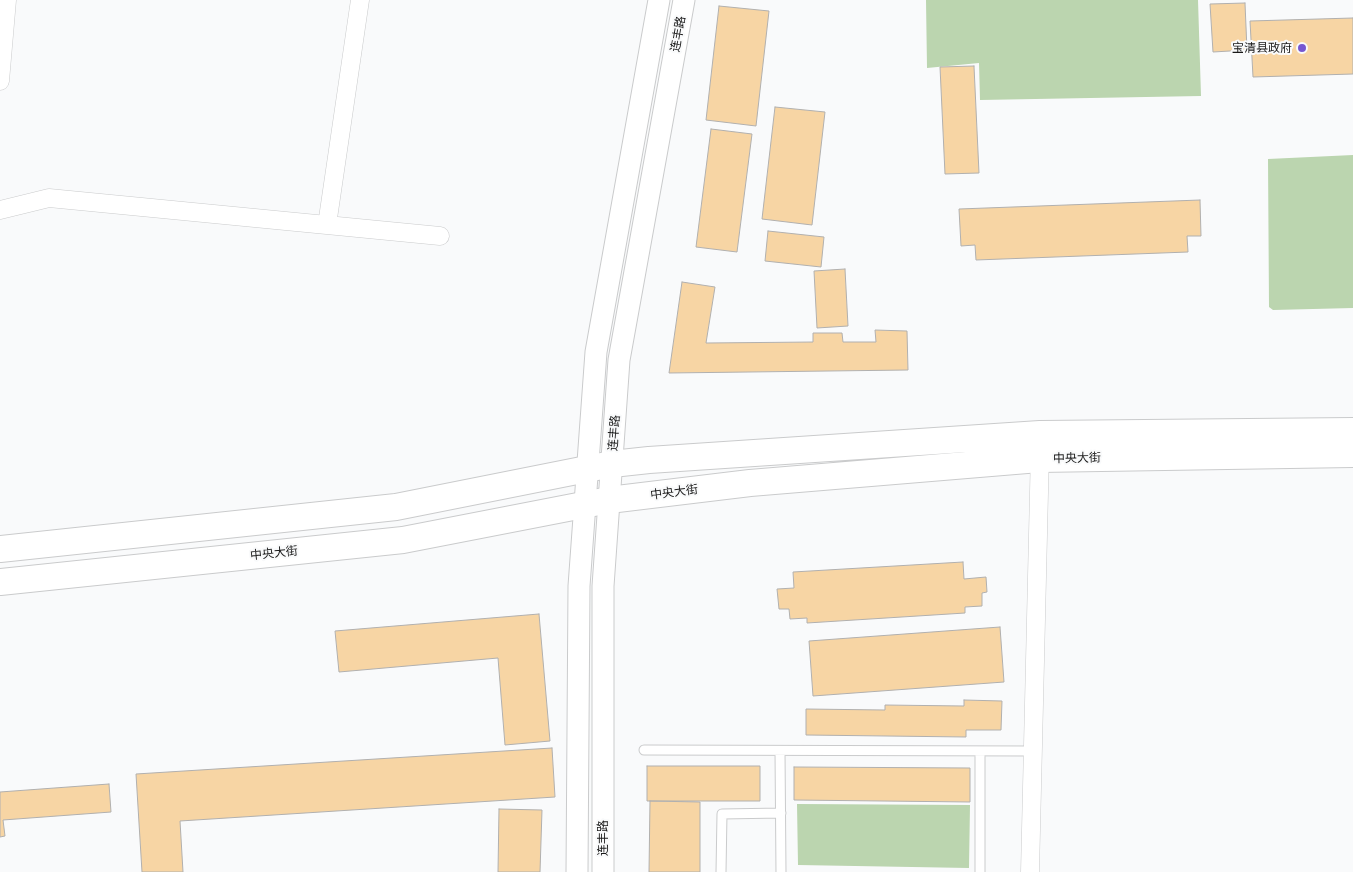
<!DOCTYPE html>
<meta charset="utf-8">
<style>
body{margin:0}
canvas{display:block;background:#f9fafb}
</style>
<canvas width="1353" height="872"></canvas>
<script>
const context = document.querySelector('canvas').getContext('2d');
context.lineJoin = 'round';
function fill(path, color) { context.fillStyle = color; context.fill(path, 'evenodd'); }
const toPath = rows => new Path2D(rows.map(r => 'M' + r).join(''));
function stroke(path, color, width, dash) { context.strokeStyle = color; context.lineWidth = width; context.lineCap = dash ? 'butt' : 'round'; context.setLineDash(dash || []); context.stroke(path); }
function drawText(font, color, halo, rows, align = 'center') {
  context.font = font + ' Commissioner,"Noto Sans SC",sans-serif'; context.lineWidth = 4; context.setLineDash([]); context.textBaseline = 'middle'; context.strokeStyle = halo; context.fillStyle = color; for (const [text, x, y, turn = 0] of rows) {
    context.save(); context.translate(x, y); context.rotate((+turn || 0) * Math.PI / 180); context.textAlign = isNaN(turn) ? turn : align; if (halo) context.strokeText(text, 0, 0); context.fillText(text, 0, 0); context.restore();
  }
}
const green = toPath([
 [926,0,1198,0,1201,96,980,100,979,63,927,68],
 [1353,155,1353,308,1273,310,1269,307,1268,159],
 [797,804,970,805,969,868,798,865]
]);
const building = toPath([
 [1245,3,1247,50,1213,52,1210,4,1245,3],
 [719,6,769,11,756,126,706,120,719,6],
 [1353,18,1353,74,1253,77,1250,21,1353,18],
 [974,66,979,173,945,174,940,67,974,66],
 [775,107,825,112,812,225,762,219,775,107],
 [711,129,752,134,737,252,696,247,711,129],
 [1200,200,1201,236,1187,236,1188,252,976,260,975,245,961,246,959,209,1200,200],
 [768,231,824,237,821,267,765,261,768,231],
 [845,269,848,326,817,328,814,271,845,269],
 [682,282,715,287,706,343,813,342,813,333,842,333,843,342,876,342,875,330,907,331,908,370,669,373,682,282],
 [963,562,964,579,986,577,987,592,982,593,982,606,965,607,965,613,807,623,807,618,790,619,789,609,779,609,777,589,794,588,793,572,963,562],
 [539,614,550,741,505,745,498,658,339,672,335,631,539,614],
 [1000,627,1004,682,813,696,809,641,1000,627],
 [964,700,1002,701,1001,730,966,730,966,737,806,735,806,709,885,710,885,705,964,706,964,700],
 [552,748,555,797,180,821,183,872,142,872,136,774,552,748],
 [647,766,760,766,760,801,647,801,647,766],
 [794,767,970,768,970,802,794,800,794,767],
 [109,784,111,812,3,820,5,836,0,837,0,792,109,784],
 [650,801,700,802,700,872,649,872,650,801],
 [499,809,542,810,540,872,498,872,499,809]
]);
const service = toPath([
 [644,750,1032,751],
 [780,751,781,872],
 [721,872,722,814,781,813],
 [980,872,980,751]
]);
const minor = toPath([
 [0,81,7,0],
 [0,210,49,198,440,236],
 [327,225,360,0],
 [1030,872,1040,450]
]);
const tertiary = toPath([
 [577,872,579,586,596,352,659,0],
 [603,872,603,586,619,360,684,0]
]);
const primary = toPath([
 [0,549,396,507,612,464,649,460,1040,434,1353,431],
 [0,582,403,540,609,500,750,483,1039,459,1353,454]
]);
const markers = [
 [1302,48,5,"#7657d1"]
];
const streetNames = [
 ["连丰路",678,34,-80],
 ["连丰路",614,433,-86],
 ["中央大街",1077,458,-1],
 ["中央大街",674,492,-7],
 ["中央大街",274,553,-6],
 ["连丰路",603,838,-90]
];
const poiNames = [
 ["宝清县政府",1292,48]
];
fill(green, '#bbd5af');
fill(building, '#f7d5a4');
stroke(building, '#b1b0af', 1);
stroke(service, '#cacbcc', 11);
stroke(minor, '#cacbcc', 19);
stroke(tertiary, '#cacbcc', 23);
stroke(primary, '#cacbcc', 28);
stroke(service, '#fff', 9);
stroke(minor, '#fff', 18);
stroke(tertiary, '#fff', 21);
stroke(primary, '#fff', 26);
for (const [x, y, r, color] of markers) { const dot = new Path2D(); dot.arc(x, y, r, 0, 2 * Math.PI); context.fillStyle = color; context.fill(dot); stroke(dot, '#f9fafb', 2); }
drawText('12px', '#191919', '#f9fafb', streetNames);
drawText('12px', '#191919', '#f9fafb', poiNames, 'right');
</script>
